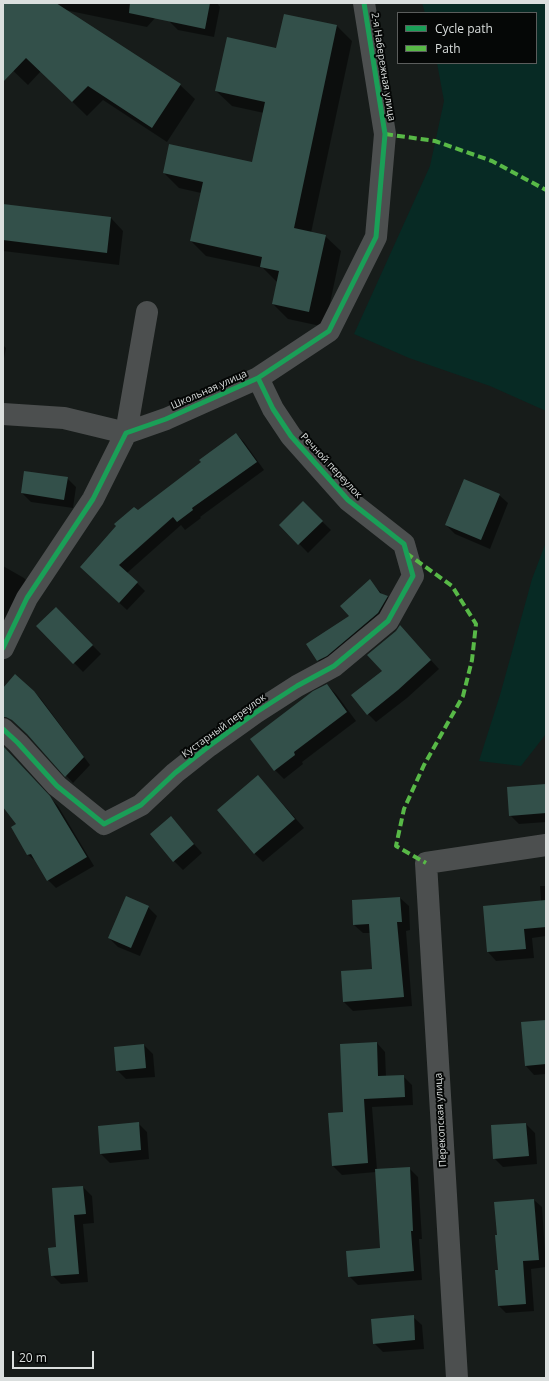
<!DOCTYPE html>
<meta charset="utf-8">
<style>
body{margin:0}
#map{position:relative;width:549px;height:1381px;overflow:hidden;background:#171c1a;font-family:"Open Sans",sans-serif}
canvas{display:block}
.frame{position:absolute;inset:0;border:4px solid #dbdfde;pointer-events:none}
.legend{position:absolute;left:397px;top:12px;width:140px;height:52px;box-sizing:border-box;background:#050706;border:1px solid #5b5d5c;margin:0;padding:5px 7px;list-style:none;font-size:12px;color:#dbdfde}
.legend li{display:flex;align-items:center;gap:8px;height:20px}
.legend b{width:20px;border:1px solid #5b5d5c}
.scale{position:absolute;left:12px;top:1351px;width:82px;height:18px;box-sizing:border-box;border:2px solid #dbdfde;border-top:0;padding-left:5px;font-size:12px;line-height:14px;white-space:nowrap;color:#dbdfde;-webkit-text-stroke:3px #050706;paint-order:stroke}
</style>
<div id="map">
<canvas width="549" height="1381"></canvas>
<div class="frame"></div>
<ul class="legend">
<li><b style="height:5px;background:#1a9f57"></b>Cycle path</li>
<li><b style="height:5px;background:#58b947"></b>Path</li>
</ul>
<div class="scale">20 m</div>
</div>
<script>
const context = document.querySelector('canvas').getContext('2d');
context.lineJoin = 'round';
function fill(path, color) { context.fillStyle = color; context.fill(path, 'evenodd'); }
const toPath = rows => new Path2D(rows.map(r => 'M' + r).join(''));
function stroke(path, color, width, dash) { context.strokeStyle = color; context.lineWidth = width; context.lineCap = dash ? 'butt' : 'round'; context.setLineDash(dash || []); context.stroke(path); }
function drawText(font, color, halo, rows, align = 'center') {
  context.font = font + ' "Open Sans",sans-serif'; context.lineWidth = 4; context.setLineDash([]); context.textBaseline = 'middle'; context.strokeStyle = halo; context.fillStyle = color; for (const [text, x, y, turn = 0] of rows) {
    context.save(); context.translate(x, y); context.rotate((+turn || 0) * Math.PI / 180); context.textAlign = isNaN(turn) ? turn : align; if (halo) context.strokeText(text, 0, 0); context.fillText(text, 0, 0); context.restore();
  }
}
const green = toPath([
 [422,3,546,3,546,411,490,386,409,358,354,334,430,166,444,101,437,63,536,63,536,13,425,13],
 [546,542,546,734,521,766,479,761,500,695,532,579]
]);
const shadow = toPath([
 [3,3,159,3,164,8,147,27,65,10,180,85,195,99,167,142,103,100,87,116,41,71,28,85,3,61],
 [173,3,217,3,220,7,214,37,178,30,169,21],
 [285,15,337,26,352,41,311,233,325,236,341,251,325,327,288,319,273,304,277,282,263,268,206,256,191,241,201,193,179,188,164,173,253,163,264,113,232,106,216,91,277,49],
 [3,205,111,218,123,231,119,265,3,251],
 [3,345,6,348,3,363],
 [236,434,244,442,264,470,200,517,201,518,185,530,181,525,127,573,145,591,127,610,89,575,202,462],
 [67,478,76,487,73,508,31,502,22,493],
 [499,495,508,503,490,549,455,534,446,525],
 [303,503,331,530,308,553,281,525],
 [3,566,24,578,31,586,3,629],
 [370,581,382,594,387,596,394,604,325,668,318,660,350,616],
 [56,608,101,654,83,672,38,626],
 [408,635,439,669,407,698,376,722,368,714,383,672],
 [327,685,336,694,356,721,302,762,303,764,284,779,275,770],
 [3,690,34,692,41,699,90,765,73,783,24,730],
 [3,748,58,806,94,866,56,888,48,880,37,862,28,855,12,827,18,824,3,805],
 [258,776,304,828,263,862,254,853],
 [546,785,546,822,519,824,510,815],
 [171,818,202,853,183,870,174,861],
 [540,886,546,886,546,936,532,938,534,958,496,961,488,952,541,901],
 [400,898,409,906,410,930,406,931,412,1006,353,1011,344,1002,342,972,373,970,371,933,363,933,354,925],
 [148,907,157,916,140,956,118,947,109,938],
 [546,1021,546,1074,534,1075,526,1066],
 [377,1043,385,1052,386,1077,403,1076,412,1085,413,1105,372,1107,377,1170,409,1168,418,1177,422,1239,419,1239,422,1280,358,1285,349,1276,381,1249,376,1172,342,1175,333,1166,344,1113],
 [144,1045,153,1054,155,1077,126,1079,117,1070],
 [138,1123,147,1132,149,1159,110,1163,101,1154],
 [526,1124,535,1133,537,1164,503,1167,494,1158],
 [83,1187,92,1196,94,1223,83,1224,88,1282,61,1284,52,1275,57,1248],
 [534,1200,542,1207,546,1267,531,1269,534,1311,506,1313,499,1306,499,1271],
 [413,1317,422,1325,424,1349,383,1352,374,1343]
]);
const building = toPath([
 [3,3,56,3,181,84,152,128,88,86,72,102,26,58,3,82],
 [130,3,210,3,205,29,129,13],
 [284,14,337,25,294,228,326,235,309,312,272,304,279,271,260,267,262,257,190,241,203,182,163,173,169,144,252,162,265,102,215,91,227,37,276,48],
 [3,204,111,217,107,253,3,240],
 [236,433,257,462,192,508,193,510,177,522,173,517,119,565,138,582,119,603,80,567,116,526,114,524,134,507,138,510,201,462,199,460],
 [24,471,68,477,64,500,21,493],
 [464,479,500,494,481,540,445,525],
 [303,501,323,521,298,545,279,525],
 [370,579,380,593,388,596,378,613,327,656,317,661,306,644,349,616,340,606],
 [56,607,93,645,73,664,36,626],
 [400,625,431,660,398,690,367,715,351,695,382,671,367,655,396,631],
 [15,674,34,691,84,757,65,777,27,734,12,720,6,717,3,717,3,688],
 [327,684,347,712,294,752,295,755,274,771,250,739,313,691],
 [3,746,50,796,87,857,47,881,31,854,27,855,11,827,16,824,3,807],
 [258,775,295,819,254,854,217,810],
 [546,784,546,813,509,816,507,787],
 [171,816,194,844,173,862,150,834],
 [126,896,149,906,131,948,108,938],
 [400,897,402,922,397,922,404,997,343,1002,341,971,372,969,369,924,353,925,352,900],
 [546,900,546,927,524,929,526,949,487,952,483,906],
 [546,1020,546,1064,525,1066,521,1022],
 [377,1042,378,1076,404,1075,405,1097,364,1099,368,1163,332,1166,328,1113,343,1112,340,1044],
 [144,1044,146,1068,116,1071,114,1047],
 [139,1122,141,1150,100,1154,98,1126],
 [526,1123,529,1156,493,1159,491,1125],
 [410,1167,413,1231,411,1231,414,1271,348,1277,346,1251,380,1248,375,1169],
 [83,1186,86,1214,74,1215,79,1274,51,1276,48,1248,56,1247,52,1188],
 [534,1199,539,1260,523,1261,526,1304,498,1306,495,1270,498,1270,495,1235,497,1235,494,1202],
 [414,1315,415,1340,373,1344,371,1319]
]);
const minor = toPath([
 [3,414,64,418,126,433,147,312],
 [3,648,27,598,93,499,126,433,166,419,258,378,329,331,376,237,385,134,364,3],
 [3,729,18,743,57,786,104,824,141,805,175,773,209,746,255,713,297,686,334,666,388,621,413,576,404,544,348,500,291,436,273,409,258,378],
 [457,1378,426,863,546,845]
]);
const quiet = toPath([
 [385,134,435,141,492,161,546,190],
 [406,553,452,586,476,624,472,660,463,696,424,765,404,809,396,846,426,863]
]);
const cycleway = toPath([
 [3,648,27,598,93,499,126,433,166,419,258,378,329,331,376,237,385,134,364,3],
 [3,729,18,743,57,786,104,824,141,805,175,773,209,746,255,713,297,686,334,666,388,621,413,576,404,544,348,500,291,436,273,409,258,378]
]);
const streetNames = [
 ["2-я Набережная улица",383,67,81],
 ["Школьная улица",209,390,-24],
 ["Речной переулок",331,466,47],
 ["Кустарный переулок",224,726,-36],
 ["Перекопская улица",441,1120,-93]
];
fill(green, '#072a24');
fill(shadow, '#0007');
fill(building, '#33504a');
stroke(minor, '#4c4f4f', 22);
stroke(quiet, '#58b947', 4, [8, 4]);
stroke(cycleway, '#1a9f57', 5);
drawText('10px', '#dbdfde', '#050706', streetNames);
</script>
